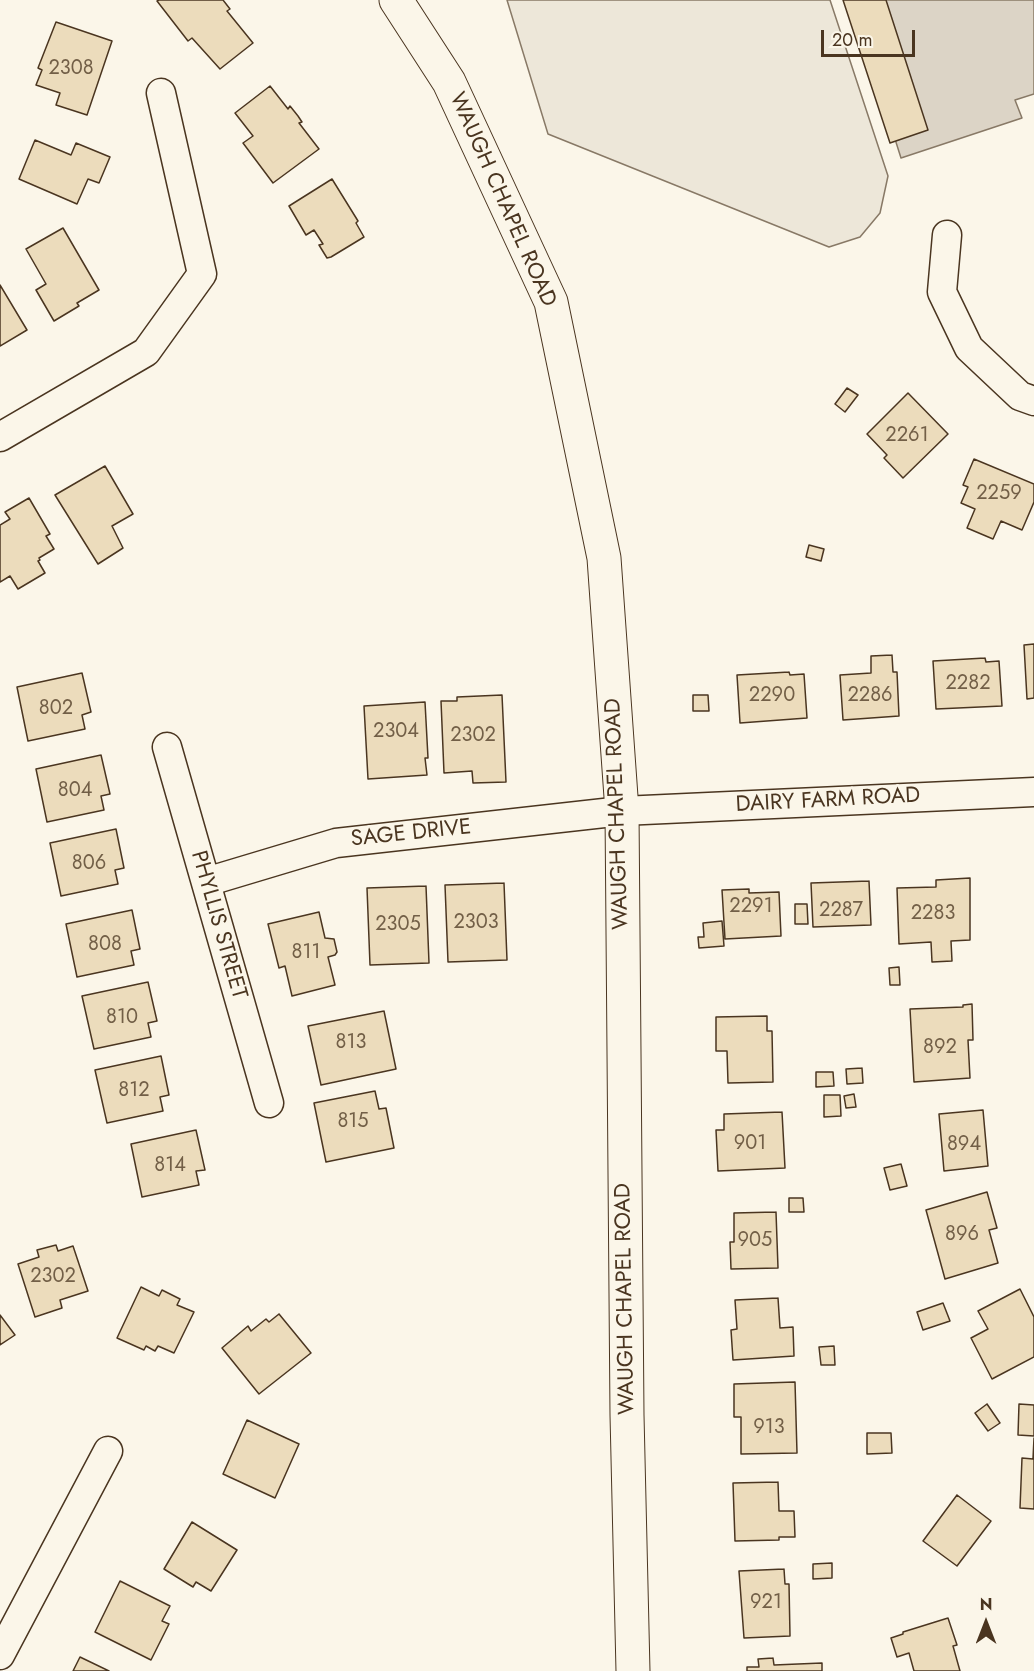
<!DOCTYPE html>
<style>
body{margin:0}
#map{position:relative;width:1034px;height:1671px;overflow:hidden;background:#fbf6e9;font-family:Jost,sans-serif}
canvas{display:block}
.north{position:absolute;left:956px;top:1593px;width:60px;height:60px;-webkit-text-stroke:4px #fbf6e9;paint-order:stroke;rotate:0deg;font-size:16px;font-weight:700;line-height:24px;text-align:center;color:#4a3520}
.north::after{content:'';display:block;margin:auto;width:21px;height:27px;background:#4a3520;clip-path:polygon(50% 0,100% 100%,50% 72%,0 100%)}
.scale{position:absolute;left:821px;top:30px;width:94px;height:27px;box-sizing:border-box;border:3px solid #4a3520;border-top:0;padding-left:8px;font-size:18px;line-height:21px;white-space:nowrap;color:#4a3520;-webkit-text-stroke:4px #fbf6e9;paint-order:stroke}
</style>
<div id="map">
<canvas width="1034" height="1671"></canvas>
<div class="north">N</div>
<div class="scale">20 m</div>
</div>
<script>
const context = document.querySelector('canvas').getContext('2d');
context.lineJoin = 'round';
function fill(path, color) { context.fillStyle = color; context.fill(path, 'evenodd'); }
const toPath = rows => new Path2D(rows.map(r => 'M' + r).join(''));
function stroke(path, color, width, dash) { context.strokeStyle = color; context.lineWidth = width; context.lineCap = dash ? 'butt' : 'round'; context.setLineDash(dash || []); context.stroke(path); }
function drawText(font, color, halo, rows, align = 'center') {
  context.font = font + ' Jost,sans-serif'; context.lineWidth = 4.5; context.setLineDash([]); context.textBaseline = 'middle'; context.strokeStyle = halo; context.fillStyle = color; for (const [text, x, y, turn = 0] of rows) {
    context.save(); context.translate(x, y); context.rotate((+turn || 0) * Math.PI / 180); context.textAlign = isNaN(turn) ? turn : align; if (halo) context.strokeText(text, 0, 0); context.fillText(text, 0, 0); context.restore();
  }
}
const parking = toPath([
 [507,0,830,0,888,176,880,213,860,237,829,247,548,134,507,0]
]);
const water = toPath([
 [851,0,1034,0,1034,94,1015,100,1022,118,901,158,851,0]
]);
const building = toPath([
 [159,0,223,0,230,9,227,11,253,43,220,69,192,38,188,41,157,1,159,0],
 [843,0,886,0,928,130,890,143,843,0],
 [56,22,112,41,87,115,56,105,60,93,36,85,42,70,38,68,56,22],
 [270,86,288,109,290,106,298,116,302,122,299,123,319,149,273,183,243,143,253,136,235,113,270,86],
 [35,140,71,155,76,143,110,157,99,183,88,179,77,204,19,179,35,140],
 [332,179,358,221,356,223,364,237,331,257,327,258,319,245,323,244,314,230,306,235,289,206,332,179],
 [63,228,99,290,77,303,79,306,54,321,36,290,46,284,26,249,63,228],
 [0,285,27,330,0,346,0,285],
 [847,388,858,395,845,412,835,404,847,388],
 [908,393,948,434,903,478,884,458,887,455,867,434,908,393],
 [974,459,1034,484,1034,502,1022,530,1001,521,993,539,967,528,975,509,961,503,968,487,963,485,974,459],
 [105,466,133,514,112,526,123,548,98,564,55,495,105,466],
 [29,498,50,534,46,536,54,549,39,558,40,560,38,561,45,573,18,589,10,576,0,582,0,525,10,519,5,512,29,498],
 [809,545,824,549,821,561,806,557,809,545],
 [1034,644,1034,698,1027,699,1024,645,1034,644],
 [892,655,893,672,897,672,899,716,843,720,840,675,871,673,871,656,892,655],
 [985,658,986,662,999,661,1002,706,936,709,933,661,985,658],
 [789,672,790,675,804,674,807,718,740,723,737,675,789,672],
 [82,673,91,712,82,715,85,729,28,741,17,687,82,673],
 [502,695,506,782,473,783,472,771,444,773,441,701,457,701,457,697,502,695],
 [693,695,708,695,709,711,693,711,693,695],
 [425,702,428,758,425,758,427,775,368,779,364,706,425,702],
 [101,755,110,794,101,796,104,810,47,822,36,769,101,755],
 [116,829,124,868,115,870,118,884,61,896,50,843,116,829],
 [970,878,970,940,951,941,952,961,932,962,931,942,899,944,897,888,936,887,936,880,970,878],
 [869,881,871,925,813,927,811,883,869,881],
 [504,883,507,960,448,962,445,885,504,883],
 [426,886,429,963,370,965,367,888,426,886],
 [749,889,749,893,779,892,781,936,725,939,722,890,749,889],
 [795,904,807,904,808,924,795,924,795,904],
 [132,910,140,949,131,951,134,965,77,977,66,924,132,910],
 [319,912,325,938,334,939,337,952,335,955,328,957,335,985,292,996,285,966,279,968,268,924,319,912],
 [722,921,724,946,699,948,698,937,704,937,703,923,722,921],
 [899,967,900,985,890,985,889,968,899,967],
 [148,982,157,1021,148,1023,151,1037,94,1049,82,996,148,982],
 [972,1004,973,1040,968,1040,970,1078,914,1082,910,1009,963,1007,963,1005,972,1004],
 [384,1011,396,1069,321,1085,308,1026,384,1011],
 [767,1016,767,1031,772,1031,773,1082,728,1083,727,1051,716,1051,716,1017,767,1016],
 [161,1056,169,1095,160,1097,163,1111,107,1123,95,1070,161,1056],
 [862,1068,863,1083,847,1084,846,1069,862,1068],
 [816,1072,833,1072,834,1086,816,1087,816,1072],
 [375,1091,379,1109,386,1108,394,1148,326,1162,314,1103,375,1091],
 [854,1094,856,1107,846,1108,844,1096,854,1094],
 [824,1095,840,1095,841,1116,824,1117,824,1095],
 [983,1110,988,1166,944,1171,939,1114,983,1110],
 [782,1112,785,1168,718,1171,716,1130,724,1130,724,1114,782,1112],
 [196,1130,205,1170,196,1171,199,1185,142,1197,131,1144,196,1130],
 [901,1164,907,1186,890,1190,884,1168,901,1164],
 [987,1192,997,1228,989,1230,998,1263,945,1279,926,1210,987,1192],
 [789,1198,803,1198,804,1212,789,1212,789,1198],
 [776,1212,778,1268,731,1269,730,1242,734,1242,734,1213,776,1212],
 [56,1245,58,1251,73,1246,88,1291,60,1300,62,1308,35,1317,18,1264,39,1257,37,1250,56,1245],
 [141,1287,159,1296,162,1290,180,1299,177,1305,194,1312,174,1353,158,1346,155,1351,146,1346,144,1350,117,1338,141,1287],
 [1020,1289,1034,1317,1034,1357,992,1379,971,1338,988,1329,978,1311,1020,1289],
 [778,1298,780,1328,793,1327,794,1356,733,1360,731,1330,737,1329,735,1300,778,1298],
 [943,1303,950,1321,923,1330,917,1312,943,1303],
 [279,1314,311,1353,259,1394,222,1348,248,1326,251,1331,266,1319,269,1322,279,1314],
 [0,1315,15,1335,0,1345,0,1315],
 [834,1346,835,1365,821,1365,819,1347,834,1346],
 [795,1382,797,1453,741,1454,741,1417,734,1417,734,1384,795,1382],
 [987,1404,1000,1423,988,1431,975,1413,987,1404],
 [1019,1404,1034,1405,1034,1436,1018,1435,1019,1404],
 [247,1420,299,1444,275,1498,223,1474,247,1420],
 [867,1433,891,1433,892,1453,867,1454,867,1433],
 [1034,1438,1034,1509,1020,1508,1022,1458,1033,1459,1034,1438],
 [778,1482,779,1511,794,1511,795,1537,779,1537,779,1540,735,1541,733,1483,778,1482],
 [957,1495,991,1521,957,1566,923,1541,957,1495],
 [192,1522,237,1550,211,1591,196,1582,193,1587,164,1569,192,1522],
 [832,1563,832,1578,813,1579,813,1564,832,1563],
 [784,1569,785,1584,789,1584,790,1636,744,1638,739,1571,784,1569],
 [120,1581,170,1606,162,1621,169,1624,151,1660,95,1632,120,1581],
 [948,1618,957,1645,953,1646,960,1671,914,1671,909,1653,897,1657,891,1638,903,1634,903,1632,948,1618],
 [80,1657,109,1671,73,1671,80,1657],
 [773,1658,774,1665,822,1663,822,1671,747,1671,747,1667,759,1667,758,1659,773,1658]
]);
const street = toPath([
 [947,235,942,292,969,348,1020,396,1034,401],
 [0,437,146,352,202,274,161,93],
 [167,747,269,1103],
 [206,882,336,843,622,811,1034,792],
 [0,1655,108,1451]
]);
const secondary = toPath([
 [396,0,449,82,551,302,604,558,622,811,627,1415,633,1671]
]);
const numberNames = [
 ["2308",71,69],
 ["2261",907,436],
 ["2259",999,494],
 ["2282",968,684],
 ["2290",772,696],
 ["2286",870,696],
 ["802",56,709],
 ["2304",396,732],
 ["2302",473,736],
 ["804",75,791],
 ["806",89,864],
 ["2291",751,907],
 ["2287",841,911],
 ["2283",933,914],
 ["2303",476,923],
 ["2305",398,925],
 ["808",105,945],
 ["811",306,953],
 ["810",122,1018],
 ["813",351,1043],
 ["892",940,1048],
 ["812",134,1091],
 ["815",353,1122],
 ["901",750,1144],
 ["894",964,1145],
 ["814",170,1166],
 ["896",962,1235],
 ["905",755,1241],
 ["2302",53,1277],
 ["913",769,1428],
 ["921",766,1603]
];
const streetNames = [
 ["WAUGH CHAPEL ROAD",502,200,66],
 ["DAIRY FARM ROAD",828,801,-3],
 ["WAUGH CHAPEL ROAD",618,814,-92],
 ["SAGE DRIVE",411,834,-6],
 ["PHYLLIS STREET",218,925,74],
 ["WAUGH CHAPEL ROAD",626,1299,-91]
];
fill(parking, '#ede7d9');
stroke(parking, '#887966', 1.5);
fill(water, '#dcd4c6');
stroke(water, '#887966', 1.5);
fill(building, '#ecdcbc');
stroke(building, '#4a3520', 1.5);
stroke(street, '#4a3520', 31);
stroke(secondary, '#4a3520', 35);
stroke(street, '#fbf6e9', 28);
stroke(secondary, '#fbf6e9', 33);
drawText('20px', '#725f47', null, numberNames);
drawText('22px', '#4a3520', '#fbf6e9', streetNames);
</script>
